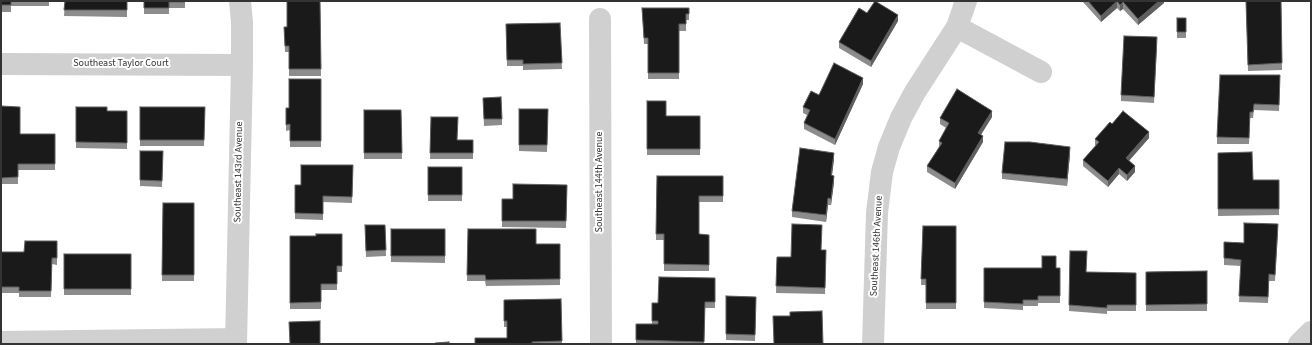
<!DOCTYPE html>
<style>
body{margin:0}
#map{position:relative;width:1312px;height:345px;overflow:hidden;background:#fff;font-family:"Source Sans 3",sans-serif}
canvas{display:block}
.frame{position:absolute;inset:0;border:2px solid #333;pointer-events:none}
</style>
<div id="map">
<canvas width="1312" height="345"></canvas>
<div class="frame"></div>
</div>
<script>
const context = document.querySelector('canvas').getContext('2d');
context.lineJoin = 'round';
const toPath = rows => new Path2D(rows.map(r => 'M' + r).join(''));
function stroke(path, color, width, dash) { context.strokeStyle = color; context.lineWidth = width; context.lineCap = dash ? 'butt' : 'round'; context.setLineDash(dash || []); context.stroke(path); }
function fill(path, color) { context.fillStyle = color; context.fill(path, 'evenodd'); }
function drawText(font, color, halo, rows, align = 'center') {
  context.font = font + ' "Source Sans 3",sans-serif'; context.lineWidth = 4; context.setLineDash([]); context.textBaseline = 'middle'; context.strokeStyle = halo; context.fillStyle = color; for (const [text, x, y, turn = 0] of rows) {
    context.save(); context.translate(x, y); context.rotate((+turn || 0) * Math.PI / 180); context.textAlign = isNaN(turn) ? turn : align; if (halo) context.strokeText(text, 0, 0); context.fillText(text, 0, 0); context.restore();
  }
}
const street = toPath([
 [600,19,601,344],
 [957,27,1041,72],
 [1,64,242,65],
 [1,342,236,339],
 [236,344,242,65,242,22,240,1],
 [873,344,877,213,882,172,889,147,901,118,915,92,957,27,966,1],
 [1299,344,1311,332]
]);
const wall = toPath([
 [1,1,49,1,49,6,11,6,11,12,1,12],
 [65,1,127,1,127,17,64,16],
 [144,1,185,1,185,8,169,8,169,14,144,14],
 [320,1,321,76,289,76,289,52,285,52,284,27,287,27],
 [1083,1,1164,1,1164,3,1138,25,1123,9,1120,11,1117,8,1101,22,1083,2],
 [1246,1,1281,1,1282,70,1248,71],
 [642,8,689,8,689,20,686,20,686,31,679,31,679,79,648,79,648,44,644,44],
 [867,13,898,21,871,67,839,48,839,42],
 [1177,18,1186,18,1186,38,1177,38],
 [560,23,562,69,523,70,523,66,507,66,506,24],
 [1157,44,1154,103,1121,101,1121,95],
 [1280,75,1279,111,1254,110,1253,118,1250,118,1249,144,1217,144,1217,137],
 [321,79,321,147,290,147,290,130,286,131,286,114,289,108],
 [863,84,835,145,804,129,804,123,807,115,803,113,803,107,819,95],
 [483,98,502,119,502,125,484,126],
 [647,101,666,116,700,116,700,155,647,155],
 [1,106,20,134,55,134,55,170,18,170,18,184,1,184],
 [76,107,107,111,127,111,127,149,76,148],
 [140,107,205,107,204,146,140,146],
 [519,109,548,109,547,152,519,151],
 [364,110,401,110,402,159,364,159],
 [431,117,457,140,473,140,473,159,430,159],
 [992,117,981,135,983,142,955,189,927,172,927,166,939,147,939,141,946,128,940,124,940,118],
 [1112,124,1149,138,1129,161,1135,172,1127,181,1119,174,1108,187,1083,166,1083,160,1096,145,1095,145,1095,139],
 [140,151,163,151,162,187,140,186],
 [1218,153,1253,180,1279,180,1279,215,1218,216],
 [1070,154,1067,186,1002,179,1002,173],
 [834,159,832,176,834,182,831,205,828,205,826,222,792,217,792,211],
 [353,165,352,203,323,202,323,220,295,219,295,185,301,185],
 [428,167,462,167,462,201,428,201],
 [657,176,723,176,723,202,699,202,699,234,709,235,709,271,664,271,664,240,656,240],
 [567,185,566,228,502,227,502,221,513,199],
 [163,203,194,203,194,281,162,281],
 [365,225,385,225,386,256,366,257],
 [923,226,956,226,956,309,926,309,926,285,921,285],
 [391,229,445,229,445,263,391,262],
 [468,229,536,244,560,244,560,285,486,286,485,281,467,281],
 [1278,231,1275,281,1269,281,1268,303,1239,302,1241,266,1224,265,1224,242,1244,243],
 [342,234,342,272,337,272,337,290,321,290,321,309,290,309,290,236,316,236],
 [57,241,57,265,52,264,51,297,19,297,19,293,1,293,1,252,24,252],
 [821,250,826,250,825,294,776,293,777,257,791,257],
 [1070,251,1086,272,1136,273,1136,311,1107,311,1107,314,1069,311],
 [64,254,131,254,131,295,64,295],
 [984,268,1060,268,1060,303,1038,303,1038,306,1023,306,1023,310,984,308],
 [1207,271,1207,311,1146,311,1146,272],
 [715,278,715,308,705,308,704,344,636,344,636,324,652,324,652,303,658,303],
 [726,296,756,297,755,341,726,340],
 [561,299,562,344,475,344,507,338,507,327,504,327,504,300]
]);
const shadedWall = toPath([
 [1117,1,1117,8,1101,22,1101,16],
 [1159,1,1164,1,1164,3,1138,25,1138,19],
 [1123,2,1123,9,1120,11,1120,5],
 [898,15,898,21,871,67,871,61],
 [863,78,863,84,835,145,835,139],
 [992,111,992,117,978,139,978,133],
 [1149,132,1149,138,1126,164,1126,158],
 [983,136,983,142,955,189,955,183],
 [1070,147,1070,154,1067,186,1067,179],
 [834,153,834,159,831,182,831,175],
 [1135,166,1135,172,1127,181,1127,175],
 [1119,168,1119,174,1108,187,1108,181],
 [834,176,834,182,831,205,831,199],
 [828,198,828,205,826,222,826,215]
]);
const building = toPath([
 [1,1,11,1,11,5,1,5,1,1],
 [65,1,127,1,127,10,64,10,65,1],
 [144,1,185,1,185,2,169,2,169,8,144,8,144,1],
 [287,1,320,1,321,69,289,69,289,46,285,46,284,27,287,27,287,1],
 [875,1,898,15,871,61,839,42,859,8,867,13,875,1],
 [1088,1,1159,1,1138,19,1123,2,1120,5,1117,1,1101,16,1088,1],
 [1246,1,1281,1,1282,63,1248,65,1246,1],
 [642,8,689,8,689,14,686,14,686,24,679,24,679,73,648,73,648,38,644,38,642,8],
 [1177,18,1186,18,1186,32,1177,32,1177,18],
 [560,23,562,63,523,64,523,60,507,60,506,24,560,23],
 [1124,36,1157,37,1154,97,1121,95,1124,36],
 [834,63,863,78,835,139,804,123,810,110,803,107,811,91,819,95,834,63],
 [1220,75,1280,75,1279,105,1254,104,1253,112,1250,112,1249,138,1217,137,1220,75],
 [289,79,321,79,321,141,290,141,290,124,286,125,286,108,289,108,289,79],
 [957,89,992,111,978,133,983,136,955,183,927,166,942,143,939,141,949,123,940,118,957,89],
 [501,97,502,119,484,119,483,98,501,97],
 [647,101,666,101,666,116,700,116,700,149,647,149,647,101],
 [1,106,20,107,20,134,55,134,55,164,18,164,18,177,1,178,1,106],
 [76,107,107,107,107,111,127,111,127,143,76,142,76,107],
 [140,107,205,107,204,140,140,140,140,107],
 [519,109,548,109,547,145,519,145,519,109],
 [364,110,401,110,402,153,364,153,364,110],
 [1123,111,1149,132,1126,158,1135,166,1127,175,1119,168,1108,181,1083,160,1099,142,1095,139,1110,122,1112,124,1123,111],
 [431,117,458,117,457,140,473,140,473,153,430,153,431,117],
 [1005,142,1030,142,1070,147,1067,179,1002,173,1005,142],
 [800,148,834,153,831,175,834,176,831,199,828,198,826,215,792,211,800,148],
 [140,151,163,151,162,181,140,180,140,151],
 [1252,152,1253,180,1279,180,1279,209,1218,209,1218,153,1252,152],
 [301,165,353,165,352,197,323,196,323,214,295,213,295,185,301,185,301,165],
 [428,167,462,167,462,195,428,195,428,167],
 [657,176,723,176,723,196,699,196,699,234,709,235,709,265,664,264,664,234,656,234,657,176],
 [513,184,567,185,566,221,502,221,502,199,513,199,513,184],
 [163,203,194,203,194,275,162,275,163,203],
 [1244,223,1278,224,1275,275,1269,274,1268,297,1239,296,1241,260,1224,258,1224,242,1244,243,1244,223],
 [792,224,822,225,821,250,826,250,825,288,776,286,777,257,791,257,792,224],
 [365,225,385,225,386,250,366,251,365,225],
 [923,226,956,226,956,303,926,303,926,279,921,279,923,226],
 [391,229,445,229,445,256,391,256,391,229],
 [468,229,536,229,536,244,560,244,560,279,486,280,485,275,467,275,468,229],
 [316,234,342,234,342,266,337,266,337,284,321,284,321,302,290,303,290,236,316,236,316,234],
 [25,241,57,241,57,258,52,258,51,291,19,291,19,287,1,287,1,252,24,252,25,241],
 [1070,251,1087,251,1086,272,1136,273,1136,305,1107,305,1107,308,1069,305,1070,251],
 [64,254,131,254,131,289,64,289,64,254],
 [1042,256,1056,256,1056,268,1060,268,1060,296,1038,296,1038,300,1023,300,1023,304,984,302,984,268,1042,268,1042,256],
 [1207,271,1207,304,1146,305,1146,272,1207,271],
 [659,277,715,278,715,302,705,302,704,342,636,340,636,324,658,324,658,321,652,321,652,303,658,303,659,277],
 [726,296,756,297,755,335,726,334,726,296],
 [561,299,562,341,532,342,532,344,475,344,475,338,507,338,507,321,504,321,504,300,561,299],
 [822,311,823,344,774,344,773,316,790,316,790,312,822,311],
 [320,321,320,344,290,344,289,322,320,321],
 [449,342,449,344,435,344,435,343,449,342]
]);
const streetNames = [
 ["Southeast Taylor Court",121,64],
 ["Southeast 143rd Avenue",239,172,-89],
 ["Southeast 144th Avenue",600,182,-90],
 ["Southeast 146th Avenue",877,246,-87]
];
stroke(street, '#d0d0d0', 22);
fill(wall, '#8c8c8c');
fill(shadedWall, '#5f5f5f');
fill(building, '#1a1a1a');
stroke(building, '#5f5f5f', 1);
drawText('10px', '#333', '#fff', streetNames);
</script>
